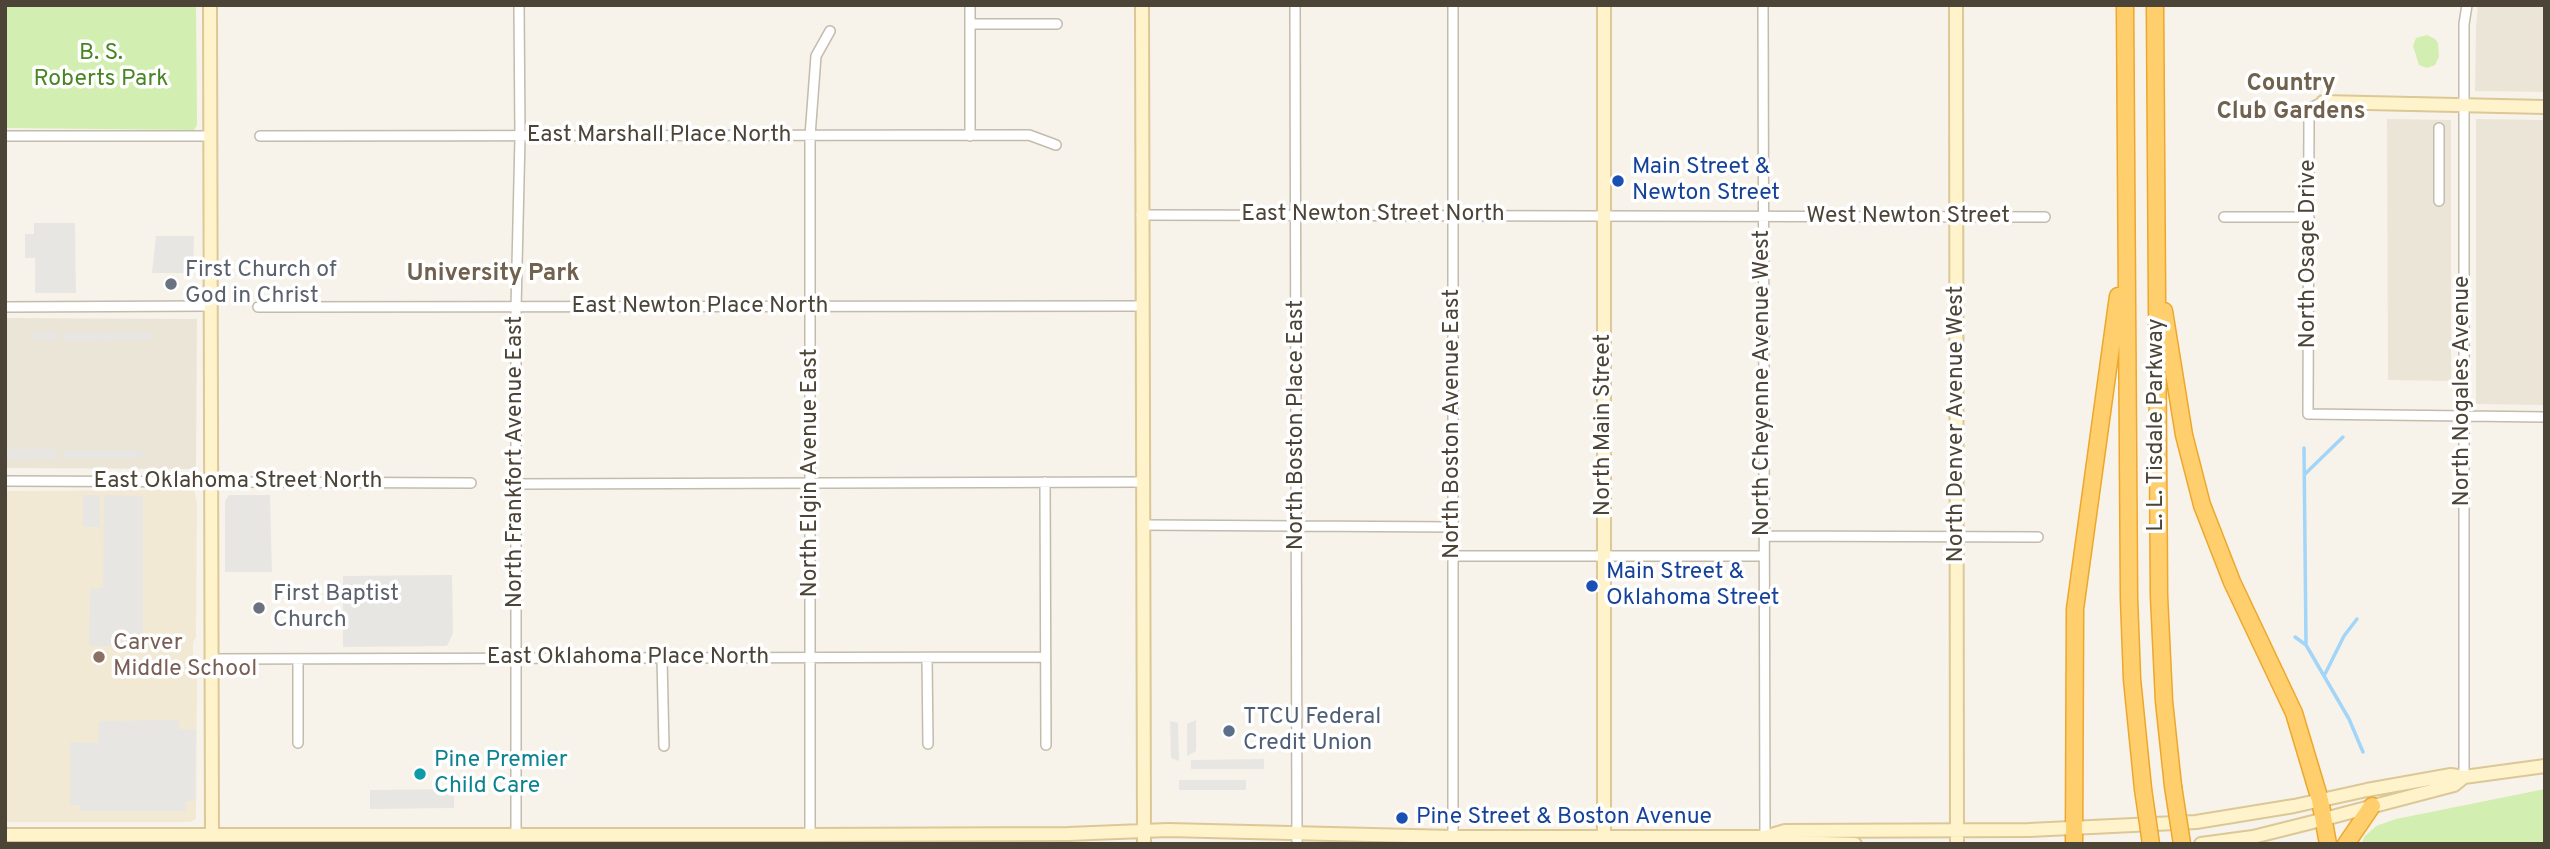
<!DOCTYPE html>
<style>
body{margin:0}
#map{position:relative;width:2550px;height:849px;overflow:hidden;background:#f7f3ea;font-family:Overpass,sans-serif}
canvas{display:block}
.frame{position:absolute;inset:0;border:7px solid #4c4437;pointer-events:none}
</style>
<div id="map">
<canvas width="2550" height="849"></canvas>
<div class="frame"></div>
</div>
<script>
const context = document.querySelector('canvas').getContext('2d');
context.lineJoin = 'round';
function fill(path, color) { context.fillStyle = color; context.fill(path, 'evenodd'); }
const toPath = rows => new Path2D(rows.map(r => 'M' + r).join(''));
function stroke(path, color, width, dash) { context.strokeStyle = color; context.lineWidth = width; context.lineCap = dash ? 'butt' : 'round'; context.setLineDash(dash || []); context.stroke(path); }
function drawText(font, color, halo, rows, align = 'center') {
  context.font = font + ' Overpass,sans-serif'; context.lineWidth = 7; context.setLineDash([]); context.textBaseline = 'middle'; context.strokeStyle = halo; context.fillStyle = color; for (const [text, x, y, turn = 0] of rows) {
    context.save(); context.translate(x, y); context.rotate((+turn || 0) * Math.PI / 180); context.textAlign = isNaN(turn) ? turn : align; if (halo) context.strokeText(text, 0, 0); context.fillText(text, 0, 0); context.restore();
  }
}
const residential = toPath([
 [2478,5,2545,5,2545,92,2475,91,2476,27],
 [2387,119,2451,120,2451,381,2388,380],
 [2476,119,2545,120,2545,405,2476,404],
 [5,318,197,319,196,469,5,468]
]);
const education = toPath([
 [194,490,197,503,196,637,193,642,193,671,197,675,196,819,190,822,5,822,5,491]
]);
const green = toPath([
 [5,5,196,5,197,125,194,130,5,128],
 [2427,35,2435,39,2438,43,2439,57,2435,65,2427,68,2419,65,2413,46,2416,38],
 [2545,789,2545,844,2362,844,2364,837,2376,826,2396,819]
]);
const parking = toPath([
 [34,223,75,223,76,293,35,293,35,258,25,258,25,234,34,234],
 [156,236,194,236,193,273,152,273],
 [33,332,59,332,59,340,33,340],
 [151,332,151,340,63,341,63,333],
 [5,449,56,449,57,458,5,459],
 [64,450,142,450,142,458,64,458],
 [83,495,100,495,100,527,83,527],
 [104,495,143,496,143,646,89,646,90,589,103,588],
 [229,495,270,495,272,572,225,572,225,501],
 [452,575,453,633,447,646,343,647,343,576],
 [179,720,179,729,196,730,195,801,186,801,186,811,80,811,80,805,70,805,70,742,98,743,99,721],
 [1196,720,1196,751,1187,756,1187,724],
 [1170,721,1178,723,1179,761,1171,758],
 [1264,759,1264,769,1191,769,1191,760],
 [1179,780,1246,780,1246,790,1179,790],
 [454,789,454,808,370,809,370,790]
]);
const stream = toPath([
 [2304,448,2306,645,2349,719,2363,752],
 [2305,474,2343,437],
 [2295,637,2306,645],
 [2325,674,2344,636,2357,619]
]);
const street = toPath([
 [1295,5,1297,844],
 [1763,5,1765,844],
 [970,24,1057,24],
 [2323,102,2312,107,2309,115,2308,414,2545,417],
 [5,136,210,136],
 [260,136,1029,135,1056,145],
 [970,136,970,5],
 [2439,201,2439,128],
 [1141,215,2045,217],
 [2224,217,2309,217],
 [5,307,210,306],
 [258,307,1141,306],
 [5,481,471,483],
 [1045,482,1046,745],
 [516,484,1141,482],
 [1142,525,1453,527],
 [1764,536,2038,537],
 [1453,556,1764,556],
 [662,658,664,746],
 [927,658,928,744],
 [211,659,1045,657],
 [298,659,298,743],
 [2464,777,2464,24,2467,5],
 [516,835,516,309,520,137,519,5],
 [810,835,810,136,816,56,830,31],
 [1453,844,1453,5]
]);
const secondary = toPath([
 [210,5,212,835],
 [1142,5,1144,844],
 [1604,5,1604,837],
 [1956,5,1957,844],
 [2323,102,2545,107],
 [5,835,810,835,1068,834,1168,830,1453,837,1765,837,1785,831,2029,830,2196,822,2294,806,2367,790,2451,775,2464,777,2545,766],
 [1766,837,1785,842,1855,844],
 [2201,844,2253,837,2309,823,2454,785,2464,777]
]);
const highway = toPath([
 [2125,5,2129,598,2132,679,2143,789],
 [2155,5,2159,596,2164,701,2173,786],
 [2164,311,2184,435,2202,505,2232,582,2294,713,2320,800,2328,844],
 [2074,844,2075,609,2118,296],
 [2346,844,2372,806]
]);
const highwayBridge = toPath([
 [2173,786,2182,844],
 [2143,789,2151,844]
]);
const markers = [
 [1618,181,7,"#1a4fb4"],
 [171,284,7,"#6b7280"],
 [1592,586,7,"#1a4fb4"],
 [259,608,7,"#6b7280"],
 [99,657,7,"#8d6e63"],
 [1229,731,7,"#5c6f8a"],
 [420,774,7,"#0f9aa8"],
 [1402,818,7,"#1a4fb4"]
];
const parkNames = [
 ["B. S.",101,54],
 ["Roberts Park",101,80]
];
const streetNames = [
 ["East Marshall Place North",659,136],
 ["East Newton Street North",1373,215],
 ["West Newton Street",1908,217],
 ["North Osage Drive",2309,254,-90],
 ["East Newton Place North",700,307],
 ["North Cheyenne Avenue West",1763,383,-90],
 ["North Nogales Avenue",2463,391,-90],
 ["North Boston Avenue East",1453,424,-90],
 ["North Denver Avenue West",1957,424,-90],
 ["North Boston Place East",1297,425,-90],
 ["North Main Street",1604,425,-90],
 ["L. L. Tisdale Parkway",2157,425,-90],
 ["North Frankfort Avenue East",516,462,-90],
 ["North Elgin Avenue East",811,473,-90],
 ["East Oklahoma Street North",238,482],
 ["East Oklahoma Place North",628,658]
];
const transitNames = [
 ["Main Street &",1632,168],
 ["Newton Street",1632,194],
 ["Main Street &",1606,573],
 ["Oklahoma Street",1606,599],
 ["Pine Street & Boston Avenue",1416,818]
];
const worshipNames = [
 ["First Church of",185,271],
 ["God in Christ",185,297],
 ["First Baptist",273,595],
 ["Church",273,621]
];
const educationNames = [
 ["Carver",113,644],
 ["Middle School",113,670]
];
const serviceNames = [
 ["TTCU Federal",1243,718],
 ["Credit Union",1243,744]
];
const cultureNames = [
 ["Pine Premier",434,761],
 ["Child Care",434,787]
];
const neighbourhoodNames = [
 ["Country",2291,85],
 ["Club Gardens",2291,113],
 ["University Park",493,275]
];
fill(residential, '#ebe5d8');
fill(education, '#f1e9d3');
fill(green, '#d2eeb0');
fill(parking, '#e8e6e2');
stroke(stream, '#a2d5f8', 3.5);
stroke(street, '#c3bbac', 12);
stroke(secondary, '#dbc896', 16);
stroke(highway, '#eea72d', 19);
stroke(street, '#fff', 9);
stroke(secondary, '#fff3cc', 12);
stroke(highway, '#ffcf6d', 16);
stroke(highwayBridge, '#eea72d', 19, []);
stroke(highwayBridge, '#ffcf6d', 16);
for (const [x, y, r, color] of markers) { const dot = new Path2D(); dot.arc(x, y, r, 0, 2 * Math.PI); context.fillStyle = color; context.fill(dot); stroke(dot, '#fff', 2.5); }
drawText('23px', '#488523', '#fff', parkNames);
drawText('23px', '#4c4437', '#fff', streetNames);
drawText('23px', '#164399', '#fff', transitNames, 'left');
drawText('23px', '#5b616d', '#fff', worshipNames, 'left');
drawText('23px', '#785e54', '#fff', educationNames, 'left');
drawText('23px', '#4e5e75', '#fff', serviceNames, 'left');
drawText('23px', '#0d838f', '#fff', cultureNames, 'left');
drawText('bold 24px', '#70624d', '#fff', neighbourhoodNames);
</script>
